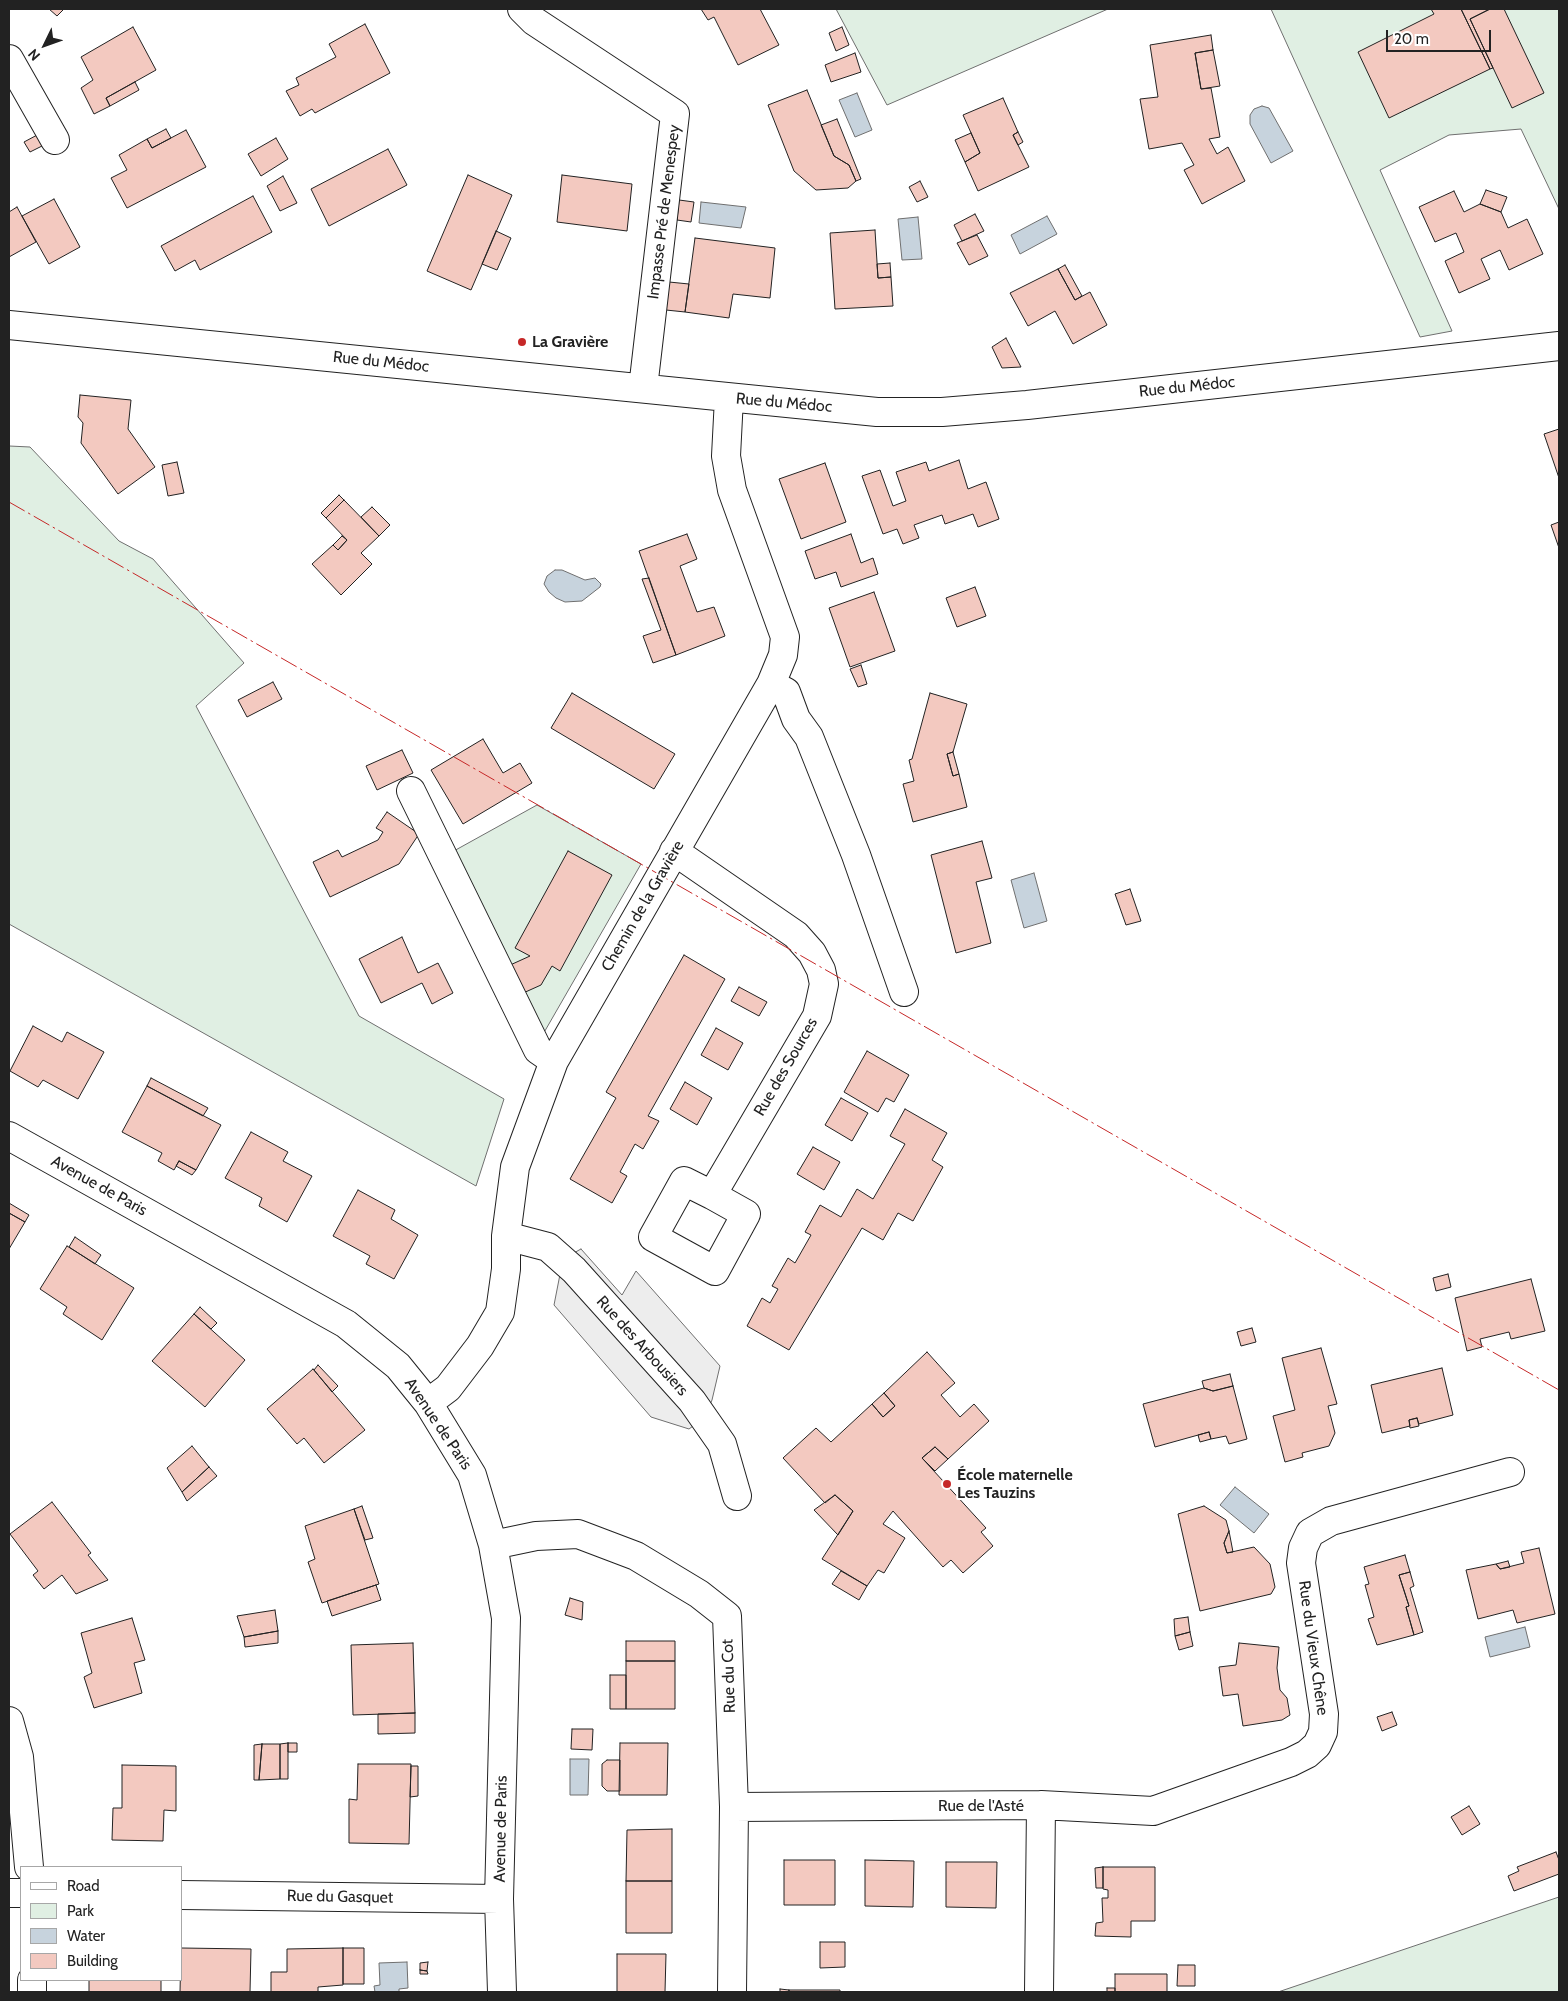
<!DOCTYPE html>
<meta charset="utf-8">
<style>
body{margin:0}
#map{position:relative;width:1568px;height:2001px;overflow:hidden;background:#fff;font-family:Cabin,sans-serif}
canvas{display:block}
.frame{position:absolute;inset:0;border:10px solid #222;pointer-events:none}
.legend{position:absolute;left:20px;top:1866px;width:162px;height:115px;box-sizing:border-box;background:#fff;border:1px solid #a7a7a7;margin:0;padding:6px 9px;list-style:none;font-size:15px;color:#222}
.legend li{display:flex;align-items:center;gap:10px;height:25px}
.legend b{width:25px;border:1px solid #a7a7a7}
.north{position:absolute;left:20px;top:20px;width:50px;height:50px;-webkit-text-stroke:4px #fff;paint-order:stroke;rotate:228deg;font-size:14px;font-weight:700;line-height:20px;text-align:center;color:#222}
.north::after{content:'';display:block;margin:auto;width:18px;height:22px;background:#222;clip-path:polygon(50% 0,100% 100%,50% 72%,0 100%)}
.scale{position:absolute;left:1386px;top:30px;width:105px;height:22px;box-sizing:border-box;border:2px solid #222;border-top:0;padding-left:6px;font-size:15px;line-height:18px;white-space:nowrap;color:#222;-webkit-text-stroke:4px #fff;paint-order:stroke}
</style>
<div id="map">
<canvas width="1568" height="2001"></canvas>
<div class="frame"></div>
<ul class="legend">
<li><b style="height:6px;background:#fff"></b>Road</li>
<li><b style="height:14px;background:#e0efe3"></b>Park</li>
<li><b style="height:14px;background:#c7d3dd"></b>Water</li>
<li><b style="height:14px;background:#f3c9c0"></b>Building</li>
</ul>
<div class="north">N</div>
<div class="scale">20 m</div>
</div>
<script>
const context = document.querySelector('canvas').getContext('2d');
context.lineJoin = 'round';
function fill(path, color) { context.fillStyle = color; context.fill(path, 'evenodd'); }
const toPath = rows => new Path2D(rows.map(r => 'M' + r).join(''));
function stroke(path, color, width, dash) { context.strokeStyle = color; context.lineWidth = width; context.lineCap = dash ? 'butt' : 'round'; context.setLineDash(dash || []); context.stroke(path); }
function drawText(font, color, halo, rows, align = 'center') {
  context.font = font + ' Cabin,sans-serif'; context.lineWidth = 4; context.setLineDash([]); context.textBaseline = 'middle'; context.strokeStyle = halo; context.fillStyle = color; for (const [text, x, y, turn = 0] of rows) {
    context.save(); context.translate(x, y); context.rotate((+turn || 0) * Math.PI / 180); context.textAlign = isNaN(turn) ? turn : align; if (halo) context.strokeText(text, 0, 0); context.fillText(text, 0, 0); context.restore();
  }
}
const green = toPath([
 [836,9,1108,9,887,105,836,9],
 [1271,9,1559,9,1559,209,1521,129,1449,135,1380,170,1452,331,1420,337,1271,9],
 [9,446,30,447,119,541,153,559,244,663,196,706,359,1016,504,1099,476,1186,9,924,9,446],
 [537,805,641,864,542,1036,452,852,537,805],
 [1559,1897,1559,1992,1278,1992,1559,1897]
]);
const parking = toPath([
 [581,1249,622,1295,636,1271,720,1366,712,1400,704,1418,689,1429,651,1417,554,1305,563,1259,581,1249]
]);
const water = toPath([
 [857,93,872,130,855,137,839,100,857,93],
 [1262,106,1269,108,1293,151,1271,163,1250,124,1250,115,1254,109,1262,106],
 [701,202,746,207,741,228,699,223,701,202],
 [1047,216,1057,234,1020,254,1011,235,1047,216],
 [918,217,922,259,902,260,898,219,918,217],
 [555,570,562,570,585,580,595,578,601,584,600,587,582,601,565,602,556,598,549,592,544,584,547,576,555,570],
 [1034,873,1047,921,1024,928,1011,880,1034,873],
 [1235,1487,1269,1514,1254,1533,1220,1505,1235,1487],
 [1525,1627,1530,1647,1490,1657,1485,1637,1525,1627],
 [570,1759,589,1759,588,1795,570,1795,570,1759],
 [407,1962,408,1988,399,1989,399,1992,375,1992,374,1986,380,1985,379,1963,407,1962]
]);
const building = toPath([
 [49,9,64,9,57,16,49,9],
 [701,9,760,9,779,45,738,65,714,17,708,20,701,9],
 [1431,9,1461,9,1490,69,1389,118,1358,52,1434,14,1431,9],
 [1461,9,1490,9,1470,19,1493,68,1490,69,1461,9],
 [1490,9,1504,9,1544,93,1512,108,1470,19,1490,9],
 [365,24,390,73,315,113,312,109,300,116,286,91,299,85,296,78,336,57,329,44,365,24],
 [133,27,156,70,106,98,110,106,94,114,81,88,93,80,81,57,133,27],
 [842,27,849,45,836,51,829,33,842,27],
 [1211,35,1213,50,1195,53,1201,89,1211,88,1220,137,1209,139,1217,154,1228,147,1245,181,1202,204,1184,170,1194,165,1182,143,1149,149,1140,99,1158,97,1150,45,1211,35],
 [1213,50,1220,86,1201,89,1195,53,1213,50],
 [855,53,861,72,831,82,825,65,855,53],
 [135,82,139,90,110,106,106,98,135,82],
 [807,90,834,156,849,165,856,181,848,188,816,190,794,171,768,105,807,90],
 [1003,98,1018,132,1013,135,1029,167,978,191,965,162,980,153,963,115,1003,98],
 [837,119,861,179,856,181,849,165,834,156,821,125,837,119],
 [166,129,171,138,152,148,147,139,166,129],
 [186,130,206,167,127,208,111,178,127,170,119,155,147,139,152,148,186,130],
 [1018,132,1023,142,1018,145,1013,135,1018,132],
 [971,133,980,153,965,162,955,140,971,133],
 [39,134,44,145,30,152,24,142,39,134],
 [276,138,288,159,261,176,248,154,276,138],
 [388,149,407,185,329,226,311,189,388,149],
 [468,175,512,195,471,290,427,271,468,175],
 [562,175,632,184,627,231,557,222,562,175],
 [283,176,297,203,280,211,267,186,283,176],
 [920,181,928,197,917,202,909,187,920,181],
 [1486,190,1507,197,1501,212,1480,204,1486,190],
 [1454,191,1464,212,1480,204,1501,212,1508,228,1527,219,1543,254,1509,270,1500,250,1481,259,1490,279,1459,293,1445,261,1464,252,1456,233,1435,242,1419,207,1454,191],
 [253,196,272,232,200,270,195,260,175,271,161,246,253,196],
 [54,199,80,247,49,264,22,216,54,199],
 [679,200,694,202,691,222,677,220,679,200],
 [17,207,36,242,9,257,9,212,17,207],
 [975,214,984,231,962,241,954,225,975,214],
 [875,230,878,278,891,277,893,306,835,309,830,233,875,230],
 [496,231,511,238,497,270,482,264,496,231],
 [977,235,988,256,969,265,957,243,977,235],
 [695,238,775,248,770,298,733,294,729,318,685,312,695,238],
 [890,263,891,277,878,278,877,264,890,263],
 [1065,265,1082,296,1075,300,1058,269,1065,265],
 [1058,269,1075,300,1090,292,1107,325,1073,344,1055,311,1028,326,1010,293,1058,269],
 [669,282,689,284,685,312,666,310,669,282],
 [1006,338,1021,367,1002,368,992,347,1006,338],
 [80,395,131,400,128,429,155,467,118,494,81,443,83,423,78,417,80,395],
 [1559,429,1559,478,1544,434,1559,429],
 [959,460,968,489,986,482,999,519,978,527,973,514,945,524,942,515,914,525,919,538,903,544,897,529,883,534,862,476,880,470,893,506,906,501,896,472,926,462,929,471,959,460],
 [177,462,184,493,168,496,162,465,177,462],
 [825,463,846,522,801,539,779,479,825,463],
 [339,495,344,500,326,518,321,513,339,495],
 [344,500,379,536,361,553,372,564,341,595,312,564,333,545,338,550,347,540,326,518,344,500],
 [372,507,390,525,379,536,361,517,372,507],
 [1559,522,1559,548,1551,525,1559,522],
 [687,534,697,559,680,566,697,612,714,607,725,636,676,655,639,551,687,534],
 [851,534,861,563,873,558,878,574,841,587,836,572,815,579,805,551,851,534],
 [342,536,347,540,338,550,333,545,342,536],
 [649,578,676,655,653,663,643,636,661,630,642,579,649,578],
 [975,587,986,616,957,627,946,598,975,587],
 [874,592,895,651,850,667,829,608,874,592],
 [861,665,867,684,858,687,850,669,861,665],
 [273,682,282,699,247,717,238,700,273,682],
 [572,693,675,754,654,789,551,728,572,693],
 [930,693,967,704,953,752,947,754,953,776,959,774,967,807,913,822,903,784,914,781,909,760,912,759,930,693],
 [483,739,503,773,520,763,532,783,463,824,431,770,483,739],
 [402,750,413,773,377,790,366,766,402,750],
 [953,752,959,774,953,776,947,754,953,752],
 [387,812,419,834,399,864,330,897,313,862,338,850,342,857,378,840,383,832,376,828,387,812],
 [982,841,992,878,976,882,991,943,956,953,931,855,982,841],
 [568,851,612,875,560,971,552,966,541,985,521,994,508,966,530,956,515,948,568,851],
 [1130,889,1141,921,1126,925,1115,894,1130,889],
 [402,937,418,973,438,963,453,993,432,1004,422,983,381,1003,359,959,402,937],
 [684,955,725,979,648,1116,659,1121,643,1149,635,1144,620,1172,627,1176,612,1203,570,1179,616,1098,606,1092,684,955],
 [739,987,767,1002,759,1016,731,1001,739,987],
 [33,1026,62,1042,67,1032,104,1052,78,1099,43,1080,38,1087,10,1071,33,1026],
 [716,1028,743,1043,728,1070,701,1055,716,1028],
 [867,1051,909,1075,894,1102,886,1098,878,1112,844,1092,867,1051],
 [151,1078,208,1108,203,1116,147,1086,151,1078],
 [685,1082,712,1098,697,1125,670,1109,685,1082],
 [147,1086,221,1125,196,1170,179,1161,174,1170,158,1161,162,1153,122,1132,147,1086],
 [841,1098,868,1113,852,1141,825,1125,841,1098],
 [905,1109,947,1133,932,1160,943,1167,913,1221,898,1213,883,1240,862,1228,789,1350,747,1326,762,1298,770,1303,778,1289,772,1286,788,1258,795,1263,811,1235,805,1232,820,1205,841,1217,857,1189,873,1199,905,1144,890,1136,905,1109],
 [251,1132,288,1152,283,1161,312,1176,287,1222,259,1206,262,1198,225,1178,251,1132],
 [813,1147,840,1162,824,1190,797,1174,813,1147],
 [179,1161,196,1170,192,1175,176,1166,179,1161],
 [358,1190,395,1210,391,1219,418,1235,394,1279,366,1264,370,1256,333,1236,358,1190],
 [9,1203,29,1215,25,1222,9,1213,9,1203],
 [9,1213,25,1222,9,1249,9,1213],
 [75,1237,101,1255,95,1264,69,1247,75,1237],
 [67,1246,134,1288,102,1340,63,1314,67,1307,40,1289,67,1246],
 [1448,1274,1451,1287,1436,1291,1433,1278,1448,1274],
 [1531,1279,1545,1331,1511,1339,1509,1332,1480,1339,1482,1347,1467,1351,1455,1298,1531,1279],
 [200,1307,217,1323,211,1329,194,1314,200,1307],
 [194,1314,245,1360,205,1407,152,1361,194,1314],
 [1252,1328,1256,1342,1241,1346,1237,1332,1252,1328],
 [1321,1348,1337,1404,1328,1406,1335,1433,1329,1446,1302,1453,1303,1457,1285,1462,1273,1416,1295,1410,1282,1358,1321,1348],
 [927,1352,955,1383,941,1395,960,1417,974,1404,989,1421,948,1459,935,1447,922,1458,986,1528,981,1532,993,1546,963,1573,951,1560,943,1567,893,1511,883,1524,905,1538,884,1573,878,1570,867,1586,822,1559,853,1511,835,1495,825,1503,783,1458,816,1428,831,1442,872,1404,883,1417,895,1406,884,1393,927,1352],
 [318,1365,338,1386,332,1392,314,1370,318,1365],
 [1442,1368,1453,1415,1419,1424,1417,1418,1409,1420,1410,1426,1382,1433,1371,1385,1442,1368],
 [313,1369,365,1430,324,1463,304,1438,297,1444,267,1409,313,1369],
 [1230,1374,1233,1386,1213,1391,1204,1388,1202,1381,1230,1374],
 [1233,1386,1247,1439,1229,1444,1226,1436,1211,1439,1209,1432,1155,1447,1143,1404,1204,1388,1213,1391,1233,1386],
 [884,1393,895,1406,883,1417,872,1404,884,1393],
 [1417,1418,1419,1426,1410,1428,1409,1420,1417,1418],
 [1209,1432,1211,1439,1200,1442,1198,1435,1209,1432],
 [192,1446,209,1467,182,1492,167,1468,192,1446],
 [935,1447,948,1459,935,1471,922,1458,935,1447],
 [209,1467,217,1476,187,1501,182,1492,209,1467],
 [835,1495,853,1511,838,1535,814,1510,835,1495],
 [52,1502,91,1553,88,1555,108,1580,76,1594,62,1575,44,1589,33,1575,38,1571,10,1534,52,1502],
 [362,1506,373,1538,365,1540,354,1509,362,1506],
 [1204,1506,1226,1520,1229,1531,1224,1543,1227,1553,1254,1547,1270,1564,1275,1587,1271,1594,1200,1611,1178,1514,1204,1506],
 [354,1509,379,1584,322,1603,308,1562,315,1559,305,1526,354,1509],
 [1229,1531,1233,1552,1227,1553,1224,1543,1229,1531],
 [1539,1548,1555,1614,1517,1623,1513,1610,1478,1619,1466,1570,1496,1564,1500,1569,1524,1563,1521,1552,1539,1548],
 [1405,1555,1410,1572,1399,1575,1409,1606,1406,1607,1414,1635,1377,1645,1368,1619,1374,1617,1365,1585,1369,1584,1364,1567,1405,1555],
 [1508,1561,1510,1567,1500,1569,1496,1564,1508,1561],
 [841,1571,867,1586,859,1600,832,1584,841,1571],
 [1410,1572,1414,1586,1410,1588,1423,1632,1414,1635,1406,1607,1409,1606,1399,1575,1410,1572],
 [376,1585,381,1600,332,1616,327,1601,376,1585],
 [570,1598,583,1602,582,1620,565,1615,570,1598],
 [275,1610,278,1631,244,1637,237,1616,275,1610],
 [1188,1617,1190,1632,1175,1636,1174,1619,1188,1617],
 [132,1618,145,1660,134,1663,142,1693,94,1708,84,1677,92,1673,81,1633,132,1618],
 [278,1631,278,1643,245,1647,244,1637,278,1631],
 [1190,1632,1193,1646,1179,1650,1175,1636,1190,1632],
 [626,1641,675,1641,675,1661,626,1661,626,1641],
 [413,1643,415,1713,353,1715,351,1645,413,1643],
 [1239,1643,1279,1647,1277,1668,1280,1690,1287,1698,1290,1715,1282,1720,1243,1726,1238,1694,1223,1696,1219,1667,1236,1665,1239,1643],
 [626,1661,675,1661,675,1709,626,1709,626,1661],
 [610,1675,626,1675,626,1709,610,1709,610,1675],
 [1392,1712,1397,1725,1382,1731,1377,1717,1392,1712],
 [415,1713,415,1733,378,1734,378,1714,415,1713],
 [572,1729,593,1729,592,1750,571,1749,572,1729],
 [288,1743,297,1743,297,1752,288,1752,288,1743],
 [288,1743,288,1779,280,1779,280,1744,288,1743],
 [620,1743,668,1743,667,1795,619,1795,620,1743],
 [262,1744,280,1744,280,1779,259,1780,262,1744],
 [262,1744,259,1780,254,1780,254,1745,262,1744],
 [607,1760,620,1760,620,1791,607,1791,602,1786,602,1764,607,1760],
 [358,1764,411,1764,409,1844,349,1843,349,1799,357,1800,358,1764],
 [122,1765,176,1766,176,1811,164,1810,163,1841,112,1840,113,1808,122,1808,122,1765],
 [411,1766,418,1766,418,1796,410,1797,411,1766],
 [1469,1806,1480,1824,1462,1835,1451,1817,1469,1806],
 [672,1829,672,1881,626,1881,627,1830,672,1829],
 [1556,1852,1559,1860,1559,1874,1514,1891,1508,1876,1519,1871,1517,1867,1556,1852],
 [784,1860,835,1860,835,1905,784,1905,784,1860],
 [865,1860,914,1861,913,1907,865,1906,865,1860],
 [946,1862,997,1862,996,1908,946,1907,946,1862],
 [1103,1867,1155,1867,1155,1921,1131,1921,1131,1937,1095,1936,1096,1923,1103,1922,1102,1898,1108,1898,1108,1890,1103,1889,1103,1867],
 [1103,1867,1103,1888,1096,1888,1095,1868,1103,1867],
 [626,1881,672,1881,672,1933,626,1933,626,1881],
 [820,1942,845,1942,845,1967,820,1968,820,1942],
 [181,1948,251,1949,250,1992,180,1992,181,1948],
 [343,1948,343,1985,318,1987,318,1992,271,1992,271,1972,287,1972,287,1949,343,1948],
 [343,1948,364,1948,364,1984,343,1984,343,1948],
 [617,1954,666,1954,665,1992,617,1992,617,1954],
 [428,1962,427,1971,420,1970,420,1963,428,1962],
 [1178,1965,1195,1965,1195,1986,1177,1986,1178,1965],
 [420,1970,427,1971,428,1974,420,1974,420,1970],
 [1115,1974,1167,1974,1167,1992,1115,1992,1115,1974],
 [89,1980,161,1980,161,1992,89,1992,89,1980],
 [1107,1988,1115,1988,1115,1992,1107,1992,1107,1988],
 [780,1989,789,1990,789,1992,780,1992,780,1989],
 [789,1990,840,1990,840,1992,789,1992,789,1990]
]);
const minor = toPath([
 [522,9,534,21,675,114,643,388],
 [9,59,55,140],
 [9,325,877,412,942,412,1027,405,1559,346],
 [771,684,786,692,796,719,809,737,856,855,904,992],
 [411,791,538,1050,554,1061],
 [674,851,796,935,812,953,821,970,824,984,817,1016,712,1195,684,1181,653,1237,715,1271,746,1214,712,1195],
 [9,1136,346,1324,398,1366,428,1403,472,1475,493,1545,506,1618,499,1899,502,1992],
 [506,1236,548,1247,574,1270,692,1401,722,1444,737,1496],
 [428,1403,448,1388,480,1346,500,1312,506,1269,506,1236,515,1167,554,1061,771,684,783,655,785,637,732,490,726,456,729,398],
 [493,1545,536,1536,578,1534,636,1556,699,1594,727,1616,734,1807,732,1992],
 [9,1721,19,1757,29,1867],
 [1041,1805,1153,1811,1291,1762,1307,1754,1317,1745,1323,1732,1324,1714,1301,1563,1303,1548,1310,1533,1331,1521,1510,1472],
 [734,1807,1041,1805,1039,1992],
 [9,1893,21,1893],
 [181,1895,499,1899],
 [32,1980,32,1992]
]);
const power = toPath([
 [9,502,1559,1390]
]);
const markers = [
 [522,342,5,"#c62828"],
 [947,1484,5,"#c62828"]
];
const streetNames = [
 ["Impasse Pré de Menespey",664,212,-83],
 ["Rue du Médoc",381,362,6],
 ["Rue du Médoc",1187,387,-6],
 ["Rue du Médoc",784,403,5],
 ["Chemin de la Gravière",643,906,-60],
 ["Rue des Sources",786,1067,-60],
 ["Avenue de Paris",99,1186,29],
 ["Rue des Arbousiers",642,1346,48],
 ["Avenue de Paris",438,1424,56],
 ["Rue du Vieux Chêne",1313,1648,82],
 ["Rue du Cot",729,1676,-92],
 ["Rue de l'Asté",981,1806],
 ["Avenue de Paris",501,1829,-89],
 ["Rue du Gasquet",340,1897,1]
];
const poiNames = [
 ["La Gravière",532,342],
 ["École maternelle",957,1475],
 ["Les Tauzins",957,1493]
];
fill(green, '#e0efe3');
stroke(green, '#6f6f6f', 1);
fill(parking, '#ededed');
stroke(parking, '#6f6f6f', 1);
fill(water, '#c7d3dd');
stroke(water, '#6f6f6f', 1);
fill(building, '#f3c9c0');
stroke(building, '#222', 1);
stroke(minor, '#222', 30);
stroke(minor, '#fff', 28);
stroke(power, '#c62828', 1, [18, 4, 2.5, 4]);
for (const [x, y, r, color] of markers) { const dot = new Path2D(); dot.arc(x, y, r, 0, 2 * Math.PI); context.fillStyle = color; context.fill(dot); stroke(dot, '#fff', 2); }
drawText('16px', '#222', '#fff', streetNames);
drawText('bold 16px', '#222', '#fff', poiNames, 'left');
</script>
